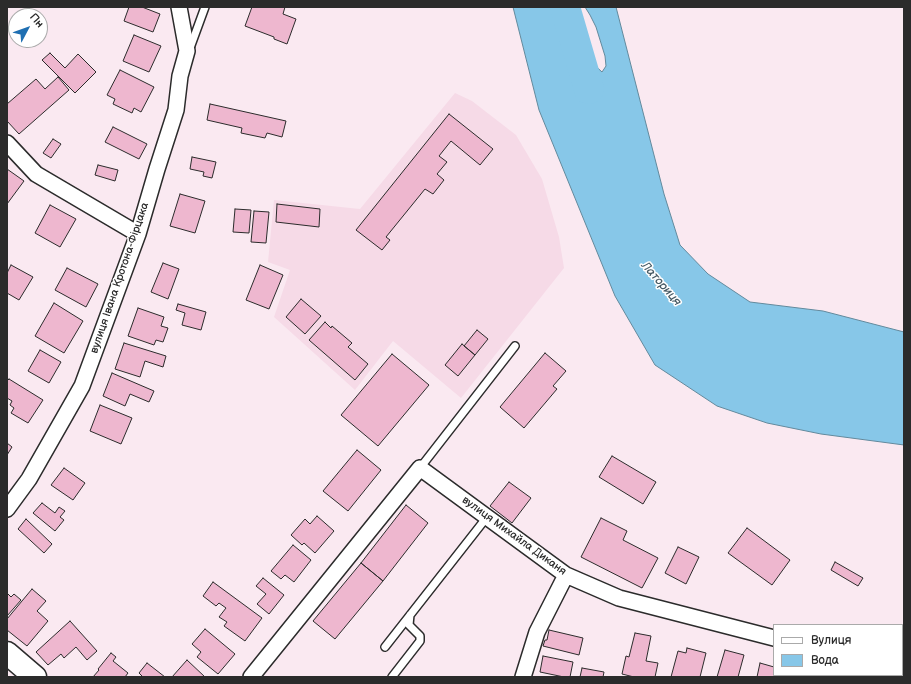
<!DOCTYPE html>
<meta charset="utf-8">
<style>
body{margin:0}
#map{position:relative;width:911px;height:684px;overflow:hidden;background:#fae9f1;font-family:"Balsamiq Sans",sans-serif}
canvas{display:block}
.frame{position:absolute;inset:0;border:8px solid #2b2b2b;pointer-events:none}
.legend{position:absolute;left:773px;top:624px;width:130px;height:52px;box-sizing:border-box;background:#fff;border:1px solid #aaa;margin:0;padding:5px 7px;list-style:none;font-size:12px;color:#2b2b2b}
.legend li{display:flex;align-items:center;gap:8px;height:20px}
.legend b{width:20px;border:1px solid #aaa}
.north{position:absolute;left:8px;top:8px;width:40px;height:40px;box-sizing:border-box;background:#fff;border:1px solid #aaa;border-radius:50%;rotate:49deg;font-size:11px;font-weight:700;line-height:16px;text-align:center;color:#2b2b2b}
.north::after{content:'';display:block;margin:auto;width:14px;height:18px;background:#1f6fb2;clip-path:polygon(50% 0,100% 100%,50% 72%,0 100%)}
</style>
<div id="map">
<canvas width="911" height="684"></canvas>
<div class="frame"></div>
<ul class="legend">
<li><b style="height:5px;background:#fff"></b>Вулиця</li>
<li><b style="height:11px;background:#87c7e8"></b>Вода</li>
</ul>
<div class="north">Пн</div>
</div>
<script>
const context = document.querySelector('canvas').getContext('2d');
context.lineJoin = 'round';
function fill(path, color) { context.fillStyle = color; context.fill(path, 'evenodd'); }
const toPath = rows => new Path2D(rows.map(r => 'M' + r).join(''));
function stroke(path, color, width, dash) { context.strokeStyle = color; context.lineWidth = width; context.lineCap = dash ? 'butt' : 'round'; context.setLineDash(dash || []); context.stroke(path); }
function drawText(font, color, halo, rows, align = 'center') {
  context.font = font + ' "Balsamiq Sans",sans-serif'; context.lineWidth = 3; context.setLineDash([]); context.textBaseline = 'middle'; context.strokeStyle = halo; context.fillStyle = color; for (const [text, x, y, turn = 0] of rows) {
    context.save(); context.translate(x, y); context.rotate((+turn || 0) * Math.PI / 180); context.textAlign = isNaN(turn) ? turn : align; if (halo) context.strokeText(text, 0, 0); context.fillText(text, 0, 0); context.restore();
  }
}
const built = toPath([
 [455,93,472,101,516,135,542,179,559,237,564,268,461,398,393,341,355,390,274,317,290,270,268,262,274,200,360,209]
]);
const water = toPath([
 [513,7,562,7,562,17,567,23,569,35,575,47,602,72,606,66,605,56,596,27,590,15,585,7,616,7,664,194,680,245,708,274,750,302,823,311,904,332,904,445,821,434,767,423,717,406,655,365,615,296,539,110,513,7]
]);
const river = toPath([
 [565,7,589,89]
]);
const building = toPath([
 [129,7,142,7,160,14,153,32,124,21,129,7],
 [252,7,285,7,283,14,296,19,287,44,274,39,274,37,245,26,252,7],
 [134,35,161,46,149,72,123,61,134,35],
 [50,53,65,68,78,54,96,72,75,93,42,60,50,53],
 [120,70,154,87,141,112,134,108,132,113,113,104,115,99,107,95,120,70],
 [58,77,69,90,19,134,7,121,7,104,36,79,45,89,58,77],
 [210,104,286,121,282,137,267,133,265,138,241,133,242,128,207,120,210,104],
 [449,114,493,149,480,165,451,141,439,156,447,162,437,174,444,180,433,194,425,189,386,237,390,240,382,250,356,230,449,114],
 [113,127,147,144,139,159,105,142,113,127],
 [53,139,61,144,51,158,43,153,53,139],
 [192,157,216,162,212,178,203,176,204,172,190,169,192,157],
 [98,165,118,170,115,181,95,175,98,165],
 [7,169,24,181,7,204,7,169],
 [180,194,205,201,195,233,170,226,180,194],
 [277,204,320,209,319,227,276,222,277,204],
 [50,205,76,219,60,247,35,233,50,205],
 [235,209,251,210,249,233,233,232,235,209],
 [254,211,269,212,266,243,251,242,254,211],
 [163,263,179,269,168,299,151,292,163,263],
 [11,265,33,277,19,300,7,293,7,273,11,265],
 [260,265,283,275,269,309,246,300,260,265],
 [67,268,98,284,86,307,55,290,67,268],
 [301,299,321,316,305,334,286,317,301,299],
 [54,303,83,321,64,353,35,336,54,303],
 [178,304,206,312,201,330,182,325,185,313,176,310,178,304],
 [138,308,164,317,161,326,168,328,163,342,156,340,154,345,128,336,138,308],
 [325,322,331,328,332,326,352,343,348,347,368,364,355,380,309,340,325,322],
 [477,330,488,339,475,355,464,346,477,330],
 [124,343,166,356,163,367,145,361,140,377,115,369,124,343],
 [462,344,475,355,458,376,445,365,462,344],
 [40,350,61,362,49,383,28,371,40,350],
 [545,353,566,371,553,386,557,389,524,428,500,407,545,353],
 [392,354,429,385,378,446,341,415,392,354],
 [112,373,154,391,149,402,130,394,125,406,103,396,112,373],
 [9,379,43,400,28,423,11,413,14,408,10,405,12,401,7,398,7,381,9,379],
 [100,405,132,418,121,444,90,431,100,405],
 [7,443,12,447,7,455,7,443],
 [357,450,381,470,348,511,323,491,357,450],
 [612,456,656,482,643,504,599,477,612,456],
 [64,468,85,483,73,500,51,485,64,468],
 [509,482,531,498,512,523,490,506,509,482],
 [42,503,55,513,59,507,65,511,60,517,64,520,55,531,33,513,42,503],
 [406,505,428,523,383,581,361,563,406,505],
 [317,516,334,531,315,553,304,543,302,545,291,535,305,519,310,524,317,516],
 [601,518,627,531,623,540,658,558,642,588,581,557,601,518],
 [26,519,52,544,44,553,18,529,26,519],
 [747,528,790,560,772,585,728,553,747,528],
 [293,545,311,560,294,582,285,575,281,579,271,571,293,545],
 [678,547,699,557,686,584,665,573,678,547],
 [835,562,863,578,858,586,831,570,835,562],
 [361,563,383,581,335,639,313,621,361,563],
 [263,578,284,595,269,614,257,604,266,594,256,586,263,578],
 [213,582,262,618,245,641,224,626,227,622,219,617,226,608,219,603,216,606,203,596,213,582],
 [32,589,46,601,37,611,48,621,27,646,7,630,7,619,32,589],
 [7,593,11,597,14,594,21,600,7,616,7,593],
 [70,621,97,651,87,660,76,647,64,658,61,654,48,665,36,652,70,621],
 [205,629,235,654,218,674,197,657,201,652,192,644,205,629],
 [549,630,583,638,579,655,543,646,545,640,547,640,549,630],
 [635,633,651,636,646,661,658,663,655,677,634,677,622,674,626,656,629,657,635,633],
 [687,648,706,653,700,677,671,677,678,651,686,653,687,648],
 [725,650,744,655,738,677,717,677,725,650],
 [111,653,116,657,113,661,128,673,125,677,93,677,99,670,98,669,111,653],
 [543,656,573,662,570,677,564,677,540,672,543,656],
 [187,660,205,677,172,677,187,660],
 [147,663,165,677,143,677,139,673,147,663],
 [760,663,774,667,774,675,779,675,779,677,757,677,760,663],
 [582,668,604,672,603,677,580,677,582,668],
 [792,675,813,675,816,676,816,677,792,677,792,675]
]);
const lane = toPath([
 [190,48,205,7],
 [420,468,515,346],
 [385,647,487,517],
 [392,677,420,641,420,636,409,625,410,615]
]);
const street = toPath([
 [7,143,36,174,138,234],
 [7,509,29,479,82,386,138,234,157,169,176,110,180,76,187,51,179,7],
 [902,671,904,672],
 [251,677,420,468,566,575,619,598,774,638],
 [523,677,537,632,566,575]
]);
const highway = toPath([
 [7,653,35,677]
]);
const streetNames = [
 ["вулиця Івана Кротона-Фірцака",120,278,-71],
 ["вулиця Михайла Диканя",514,536,36]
];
const waterNames = [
 ["Латориця",661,284,49]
];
fill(built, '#f6dae7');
fill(water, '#87c7e8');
stroke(water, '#62899c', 1);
stroke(river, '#87c7e8', 30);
fill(building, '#eeb7cf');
stroke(building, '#2b2b2b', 1);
stroke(lane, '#2b2b2b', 10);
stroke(street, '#2b2b2b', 18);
stroke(highway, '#2b2b2b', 25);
stroke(lane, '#fff', 7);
stroke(street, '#fff', 15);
stroke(highway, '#fff', 22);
drawText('11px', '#2b2b2b', '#fff', streetNames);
drawText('italic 12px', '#475a64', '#fff', waterNames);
</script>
